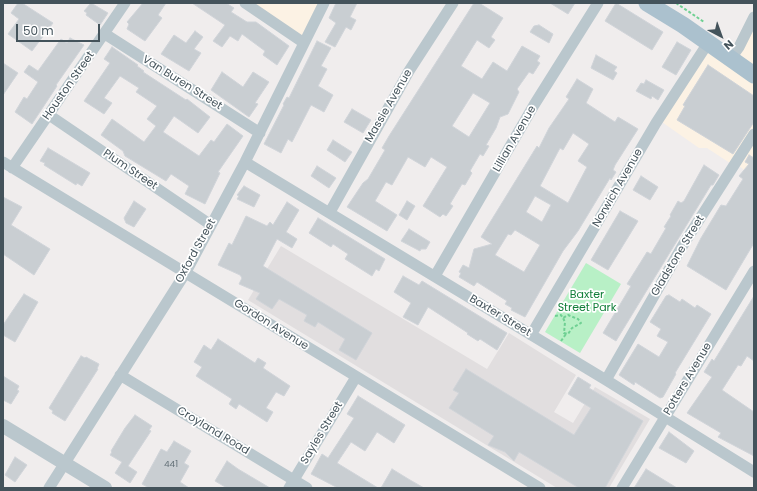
<!DOCTYPE html>
<style>
body{margin:0}
#map{position:relative;width:757px;height:491px;overflow:hidden;background:#f0eded;font-family:Poppins,sans-serif}
canvas{display:block}
.frame{position:absolute;inset:0;border:4px solid #44535b;pointer-events:none}
.north{position:absolute;left:701px;top:16px;width:40px;height:40px;-webkit-text-stroke:3px #fff;paint-order:stroke;rotate:139deg;font-size:11px;font-weight:700;line-height:16px;text-align:center;color:#44535b}
.north::after{content:'';display:block;margin:auto;width:14px;height:18px;background:#44535b;clip-path:polygon(50% 0,100% 100%,50% 72%,0 100%)}
.scale{position:absolute;left:16px;top:24px;width:84px;height:18px;box-sizing:border-box;border:2px solid #44535b;border-top:0;padding-left:5px;font-size:12px;line-height:14px;white-space:nowrap;color:#44535b;-webkit-text-stroke:3px #fff;paint-order:stroke}
</style>
<div id="map">
<canvas width="757" height="491"></canvas>
<div class="frame"></div>
<div class="north">N</div>
<div class="scale">50 m</div>
</div>
<script>
const context = document.querySelector('canvas').getContext('2d');
context.lineJoin = 'round';
function fill(path, color) { context.fillStyle = color; context.fill(path, 'evenodd'); }
const toPath = rows => new Path2D(rows.map(r => 'M' + r).join(''));
function stroke(path, color, width, dash) { context.strokeStyle = color; context.lineWidth = width; context.lineCap = dash ? 'butt' : 'round'; context.setLineDash(dash || []); context.stroke(path); }
function drawText(font, color, halo, rows, align = 'center') {
  context.font = font + ' Poppins,sans-serif'; context.lineWidth = 3.5; context.setLineDash([]); context.textBaseline = 'middle'; context.strokeStyle = halo; context.fillStyle = color; for (const [text, x, y, turn = 0] of rows) {
    context.save(); context.translate(x, y); context.rotate((+turn || 0) * Math.PI / 180); context.textAlign = isNaN(turn) ? turn : align; if (halo) context.strokeText(text, 0, 0); context.fillText(text, 0, 0); context.restore();
  }
}
const commercial = toPath([
 [245,3,321,3,302,40],
 [754,8,754,178,738,165,733,165,707,148,699,148,659,120,707,39,731,50]
]);
const education = toPath([
 [281,246,487,369,509,333,576,375,554,412,573,423,595,387,650,419,609,488,557,488,248,300]
]);
const green = toPath([
 [586,263,621,284,580,353,545,332]
]);
const building = toPath([
 [18,3,22,3,53,23,32,51,8,34,19,19,11,13,18,3],
 [91,3,108,13,100,25,86,15,87,13,84,11,91,3],
 [143,3,166,3,158,15,162,18,145,41,127,29,129,24,127,22,143,3],
 [192,3,226,3,234,8,231,12,247,22,256,22,289,46,277,65,263,55,265,51,242,34,238,41,230,36,222,47,213,41,225,25,192,3],
 [336,3,357,3,350,17,356,20,351,30,346,27,335,47,325,42,336,23,329,18,336,3],
 [474,3,479,3,503,18,491,37,495,40,489,48,477,40,461,66,482,79,493,62,507,71,522,46,540,56,537,61,540,63,533,74,529,72,517,89,519,92,508,114,500,117,496,128,486,145,489,146,483,156,480,154,470,171,472,173,465,185,462,184,450,204,453,206,446,216,443,214,440,217,423,206,447,167,431,157,425,167,408,157,392,185,386,182,375,201,397,215,387,231,347,207,363,183,368,179,385,150,382,148,389,136,474,3],
 [473,93,490,103,469,137,452,126,473,93],
 [550,3,575,3,568,14,550,3],
 [616,3,663,32,652,50,605,21,616,3],
 [539,25,553,34,549,43,530,32,534,26,539,25],
 [195,31,203,37,194,49,201,53,189,71,161,54,174,35,186,43,195,31],
 [70,38,84,45,56,85,57,86,32,124,15,112,24,97,27,99,38,82,24,72,29,65,38,71,61,39,67,43,70,38],
 [317,41,331,48,321,66,327,69,318,86,333,95,324,112,311,105,292,142,288,139,281,153,264,144,284,105,283,104,287,97,289,98,317,41],
 [677,42,691,50,676,75,662,67,677,42],
 [112,47,138,65,137,66,144,71,143,72,186,100,187,99,210,117,198,133,174,116,163,132,199,156,211,140,214,142,227,124,243,136,218,172,220,173,205,204,185,194,189,186,171,174,166,181,125,156,123,151,101,135,112,119,144,142,156,126,147,119,157,106,136,92,139,88,120,76,104,98,112,103,104,114,84,101,110,63,104,59,112,47],
 [596,55,617,67,614,71,617,73,613,80,591,68,596,55],
 [3,63,18,73,3,95,3,63],
 [708,65,754,96,754,122,733,154,677,120,685,106,683,105,708,65],
 [222,72,243,87,253,72,269,82,255,103,258,104,249,117,211,90,222,72],
 [577,79,593,89,586,103,615,122,618,117,638,129,615,165,613,170,616,172,611,180,610,178,578,231,563,251,525,317,511,310,512,308,505,304,507,301,477,282,474,286,459,277,461,273,459,272,463,265,469,268,474,249,492,244,481,237,537,146,539,148,549,128,569,99,566,97,577,79],
 [573,133,589,144,578,161,587,167,568,203,540,186,560,148,563,150,573,133],
 [535,196,551,205,542,222,526,212,535,196],
 [515,230,540,245,524,272,495,255,508,234,511,235,515,230],
 [646,80,664,90,658,100,652,96,651,99,636,91,641,83,644,84,646,80],
 [352,109,371,120,363,133,344,122,352,109],
 [333,140,352,152,345,162,327,150,333,140],
 [48,148,90,173,82,186,77,183,76,185,44,165,45,163,40,161,48,148],
 [749,155,754,158,754,243,726,290,687,266,701,238,721,205,726,206,743,179,739,176,749,164,745,162,749,155],
 [704,165,719,175,713,185,711,185,616,341,603,333,631,286,627,284,647,252,651,254,652,252,666,228,664,227,671,216,670,215,678,201,681,203,684,201,704,165],
 [317,166,336,178,329,188,311,176,317,166],
 [641,176,658,187,650,200,633,190,641,176],
 [244,186,260,195,254,207,237,199,239,196,237,195,244,186],
 [3,197,22,207,11,225,50,249,34,275,3,254,3,197],
 [134,201,146,209,134,227,126,223,124,218,134,201],
 [407,201,415,206,407,220,399,215,407,201],
 [287,202,299,210,286,232,297,239,292,248,277,239,263,266,372,333,356,360,339,350,345,339,318,322,315,327,304,321,307,315,279,299,272,309,256,299,260,293,239,284,242,278,240,275,218,265,229,243,232,245,246,216,267,226,270,222,273,225,287,202],
 [620,211,638,221,608,270,591,260,620,211],
 [318,218,385,259,379,271,376,269,372,276,345,259,348,254,333,244,331,247,309,233,318,218],
 [409,229,430,242,426,249,421,249,420,251,401,241,409,229],
 [403,276,419,285,422,281,507,333,497,350,480,339,478,341,467,334,468,333,428,307,418,325,403,317,411,303,394,292,403,276],
 [24,294,38,302,15,342,3,335,3,325,24,294],
 [669,295,680,302,682,299,695,308,697,305,711,314,675,373,676,374,663,397,660,398,635,382,634,385,619,375,638,344,659,357,668,342,657,336,661,329,650,322,666,296,669,295],
 [754,296,754,361,747,356,741,366,738,365,722,390,754,412,754,456,718,437,721,433,687,413,712,377,704,372,712,359,714,361,754,296],
 [218,339,255,363,258,358,266,363,263,368,290,386,284,396,276,392,266,408,273,412,267,422,239,404,236,409,229,404,232,399,196,376,202,367,194,362,204,345,211,350,218,339],
 [81,356,85,358,86,357,99,364,97,369,98,369,65,421,52,413,53,411,49,408,81,356],
 [466,369,574,435,591,408,568,394,578,377,591,385,589,388,643,421,605,488,579,488,519,452,514,461,505,452,488,445,494,436,449,408,459,393,453,390,466,369],
 [3,376,19,386,17,390,19,391,11,404,3,400,3,376],
 [358,396,405,425,394,443,377,432,365,451,351,442,337,463,378,488,338,488,311,474,322,454,328,458,354,418,347,414,358,396],
 [135,415,152,426,149,430,151,431,128,466,137,472,130,483,115,473,122,462,110,455,112,452,111,451,125,428,135,415],
 [669,432,694,451,686,463,659,448,669,432],
 [174,441,191,451,184,463,189,466,180,482,189,488,149,488,142,484,161,449,167,452,174,441],
 [15,457,27,465,15,482,5,475,15,457],
 [227,461,238,469,270,488,227,488,215,481,227,461],
 [392,469,410,480,424,488,381,488,392,469],
 [646,469,677,488,634,488,646,469]
]);
const path = toPath([
 [676,3,704,22],
 [555,316,561,315,563,318,565,322,564,333,568,334,572,328,581,323,578,319,568,315,563,318],
 [561,341,566,334]
]);
const minor = toPath([
 [245,3,304,43],
 [105,34,260,133],
 [731,58,739,47,754,17],
 [49,115,211,225],
 [3,162,540,488],
 [245,162,606,380,754,472],
 [12,168,125,3],
 [330,212,409,71,453,3],
 [435,276,534,105,598,3],
 [531,335,656,123,708,43],
 [120,375,307,488],
 [606,380,683,245,754,134],
 [49,488,186,272,245,162,324,3],
 [289,488,356,377],
 [622,488,754,271]
]);
const tertiary = toPath([
 [3,426,105,488]
]);
const primary = toPath([
 [647,3,683,25,754,75]
]);
const numberNames = [
 ["441",171,465]
];
const streetNames = [
 ["Van Buren Street",182,83,32],
 ["Houston Street",69,86,-55],
 ["Massie Avenue",389,106,-60],
 ["Lillian Avenue",515,139,-60],
 ["Plum Street",130,170,34],
 ["Norwich Avenue",618,188,-60],
 ["Oxford Street",196,251,-61],
 ["Gladstone Street",678,256,-59],
 ["Baxter Street",500,316,31],
 ["Gordon Avenue",271,325,32],
 ["Potters Avenue",688,379,-59],
 ["Croyland Road",213,431,31],
 ["Sayles Street",322,433,-59]
];
const parkNames = [
 ["Baxter",587,295],
 ["Street Park",587,308]
];
fill(commercial, '#fcf2e4');
fill(education, '#e1dedf');
fill(green, '#b8f0c6');
fill(building, '#c9ced2');
stroke(building, '#d0d4d9', 1);
stroke(path, '#6fd093', 2, [3, 2]);
stroke(minor, '#bac7cd', 11);
stroke(tertiary, '#bac7cd', 14);
stroke(primary, '#abc1ce', 17);
drawText('9px', '#657279', null, numberNames);
drawText('11px', '#44535b', '#fff', streetNames);
drawText('11px', '#127f3a', '#fff', parkNames);
</script>
